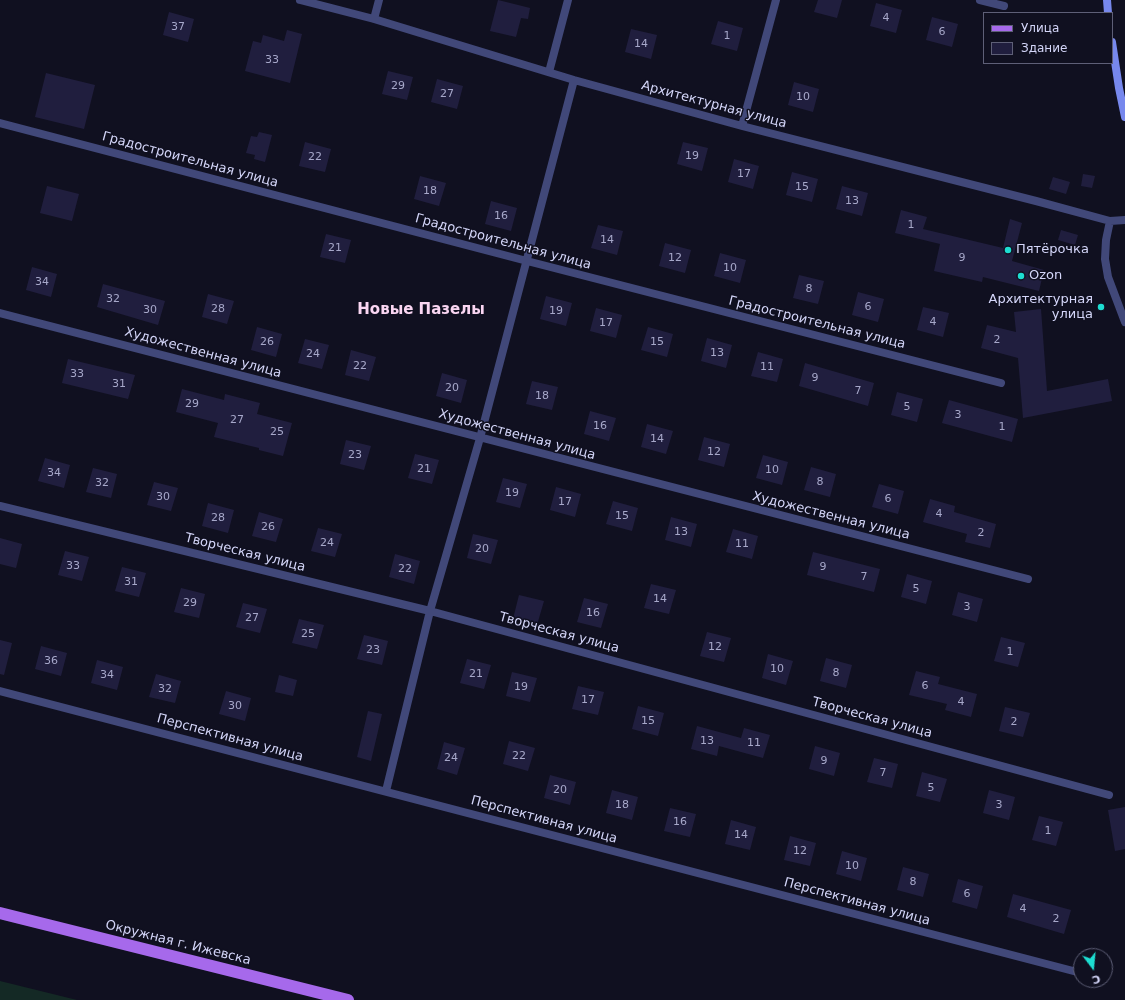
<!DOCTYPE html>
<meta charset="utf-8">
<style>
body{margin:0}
#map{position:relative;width:1125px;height:1000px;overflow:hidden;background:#101020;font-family:"DejaVu Sans",sans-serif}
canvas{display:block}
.legend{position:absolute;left:983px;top:12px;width:130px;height:52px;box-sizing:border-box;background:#101020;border:1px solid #5e5f77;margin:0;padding:5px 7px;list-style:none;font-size:12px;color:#d4d6f9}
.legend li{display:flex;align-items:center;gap:8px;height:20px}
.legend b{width:20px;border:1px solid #5e5f77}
.north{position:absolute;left:1073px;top:948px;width:40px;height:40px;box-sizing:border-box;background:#101020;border:1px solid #5e5f77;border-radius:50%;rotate:164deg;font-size:11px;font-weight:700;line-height:16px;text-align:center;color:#d4d6f9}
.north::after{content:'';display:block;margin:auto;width:14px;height:18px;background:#1dddd1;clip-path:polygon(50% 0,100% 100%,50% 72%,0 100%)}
</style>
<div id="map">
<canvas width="1125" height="1000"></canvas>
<ul class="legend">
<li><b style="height:5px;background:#a669eb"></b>Улица</li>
<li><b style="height:11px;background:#201e3e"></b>Здание</li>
</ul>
<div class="north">С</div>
</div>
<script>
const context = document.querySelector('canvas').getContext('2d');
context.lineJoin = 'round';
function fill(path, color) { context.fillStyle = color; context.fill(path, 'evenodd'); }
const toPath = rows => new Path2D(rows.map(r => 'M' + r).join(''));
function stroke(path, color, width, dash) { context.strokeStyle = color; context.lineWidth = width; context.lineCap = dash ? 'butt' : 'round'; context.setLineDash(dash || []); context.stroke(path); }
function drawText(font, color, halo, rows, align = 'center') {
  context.font = font + ' "DejaVu Sans",sans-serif'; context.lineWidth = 3; context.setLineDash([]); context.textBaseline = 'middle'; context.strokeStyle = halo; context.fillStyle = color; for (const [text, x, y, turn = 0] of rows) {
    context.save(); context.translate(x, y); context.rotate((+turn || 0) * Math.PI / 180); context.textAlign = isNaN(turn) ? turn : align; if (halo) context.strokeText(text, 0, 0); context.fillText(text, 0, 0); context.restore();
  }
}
const green = toPath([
 [0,981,77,1000,0,1000]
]);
const building = toPath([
 [498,0,530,8,528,19,521,18,516,37,490,31],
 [818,0,842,0,837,18,814,12],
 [876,3,902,10,896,33,870,26],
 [169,12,194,19,188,42,163,35],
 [932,17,958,24,952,47,926,40],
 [718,21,743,28,737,51,711,44],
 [631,29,657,35,651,59,625,52],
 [287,30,302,34,290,83,245,71,253,41,261,43,263,35,284,41],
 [388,71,413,77,407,100,382,94],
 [46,73,95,85,84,129,35,117],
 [437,79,463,86,457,109,431,102],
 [794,82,819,89,813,112,788,105],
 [259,132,272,135,265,162,254,159,255,155,246,153,251,136,257,137],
 [305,142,331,149,325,172,299,166],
 [683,142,708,148,702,171,677,164],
 [734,159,759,166,753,189,728,182],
 [792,172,818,179,812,202,786,195],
 [1083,174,1095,176,1092,188,1081,186],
 [420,176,446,183,439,206,414,199],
 [1053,177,1070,182,1066,194,1049,189],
 [47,186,79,194,72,221,40,213],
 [842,186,868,193,862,216,836,209],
 [491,201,517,208,511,231,485,224],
 [901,210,927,217,923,229,1003,248,1010,219,1022,223,1012,261,1044,270,1039,291,983,277,982,282,934,271,940,244,895,233],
 [598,225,623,231,617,255,591,248],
 [1061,230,1078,235,1075,245,1058,240],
 [326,234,351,240,345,263,320,257],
 [665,243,691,250,685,273,659,266],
 [720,253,746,260,740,283,714,276],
 [32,267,57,274,51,297,26,290],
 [799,275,824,281,818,304,793,298],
 [103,284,165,301,158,325,97,307],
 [858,292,884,299,878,322,852,315],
 [208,294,234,301,227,324,202,317],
 [546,296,572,303,566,326,540,319],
 [923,307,949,313,943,337,917,330],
 [596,308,622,315,616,338,590,331],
 [1041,309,1047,391,1108,379,1112,401,1023,418,1018,358,981,348,987,325,1016,332,1014,312],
 [257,327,282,334,276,357,251,350],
 [648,327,673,334,667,357,641,350],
 [707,338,732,345,726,368,701,361],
 [305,339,329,345,322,369,298,363],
 [351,350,376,357,369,381,345,375],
 [758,352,783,359,777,382,751,376],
 [68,359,135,375,128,399,62,383],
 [805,363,874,383,868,406,799,386],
 [442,373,467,380,461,403,436,396],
 [532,381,558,387,552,410,526,404],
 [182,389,224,400,225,394,260,403,257,414,292,423,283,456,259,450,259,448,214,437,218,423,176,412],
 [897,392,923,399,917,422,891,415],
 [949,400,1018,419,1012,442,942,423],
 [590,411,616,418,609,441,584,434],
 [647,424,673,431,666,454,641,447],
 [704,437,730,444,724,467,698,460],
 [346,440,371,446,364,470,340,464],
 [415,454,439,460,432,484,408,478],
 [763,455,788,462,782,485,756,478],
 [45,458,70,465,64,488,38,481],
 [811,467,836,474,830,497,804,490],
 [93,468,117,474,111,498,86,492],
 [503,478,527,484,520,508,496,502],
 [154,482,178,488,171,511,147,505],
 [879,484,904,491,898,514,872,507],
 [556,487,581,494,575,517,550,510],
 [930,499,955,506,954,512,996,524,990,548,965,542,967,534,923,522],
 [613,501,638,508,632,531,606,524],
 [208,503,234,510,228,533,202,526],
 [259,512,283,519,276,542,252,536],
 [671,517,697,524,691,547,665,540],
 [318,528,342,534,335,557,311,551],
 [733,529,758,536,752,559,726,552],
 [473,534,498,540,491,564,467,558],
 [0,538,22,544,16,568,0,564],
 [65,551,89,557,82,581,58,575],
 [813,552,880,569,874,592,807,575],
 [395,554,420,561,414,584,389,577],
 [122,567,146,573,139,597,115,591],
 [907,574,932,581,926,604,901,597],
 [651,584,676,590,669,614,644,608],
 [181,588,205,594,199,618,174,612],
 [958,592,983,599,977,622,952,615],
 [519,595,544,601,537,625,513,619],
 [584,598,608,604,601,628,577,622],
 [243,603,267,609,260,633,236,627],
 [299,619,324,625,317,649,292,643],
 [707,632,731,638,724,662,700,656],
 [364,635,388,641,382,665,357,659],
 [1001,637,1025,643,1018,667,994,661],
 [0,640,12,643,4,675,0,674],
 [41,646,67,653,61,676,35,669],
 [768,654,793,661,786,685,762,678],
 [826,658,852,665,846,688,820,681],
 [467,659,491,665,484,689,460,683],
 [97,660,123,667,117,690,91,683],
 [916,671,940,677,938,684,977,694,971,717,945,710,947,704,909,695],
 [512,672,537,678,530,702,506,696],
 [156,674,181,681,175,703,149,697],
 [279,675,297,680,293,696,275,692],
 [578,686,604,692,598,715,572,709],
 [226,691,251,698,245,721,219,714],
 [638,706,664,713,658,736,632,729],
 [1005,707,1030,713,1023,737,999,731],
 [368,711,382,714,371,761,357,757],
 [697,726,741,738,744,728,770,735,763,758,719,746,717,756,691,749],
 [509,741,535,748,528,771,503,764],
 [444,742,465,748,457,775,437,769],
 [815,746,840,753,834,776,809,769],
 [874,758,898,764,892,788,867,782],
 [922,772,947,779,940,802,916,796],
 [550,775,576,782,570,805,544,798],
 [612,790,638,797,632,820,606,813],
 [989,790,1015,797,1009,820,983,813],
 [1125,807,1125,849,1115,851,1108,810],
 [670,808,696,814,690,837,664,831],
 [1039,816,1063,822,1056,846,1032,840],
 [731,820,756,827,750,850,725,844],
 [790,836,816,843,810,866,784,860],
 [842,851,867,858,861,881,836,874],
 [903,867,929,874,923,897,897,890],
 [958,879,983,886,977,909,952,902],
 [1013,894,1071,910,1064,934,1007,917]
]);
const street = toPath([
 [300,0,374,19,574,80,742,126,1036,201,1110,221,1125,220],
 [980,0,1004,6],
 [374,19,379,0],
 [549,72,568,0],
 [0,123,527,261,1001,383],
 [742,126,776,0],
 [1110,221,1106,240,1105,259,1108,277,1125,322],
 [0,313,1028,579],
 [0,506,430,611,1109,795],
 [0,691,1081,973],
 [386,791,430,611,480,438,574,80]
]);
const secondary = toPath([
 [1107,0,1108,13],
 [1112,42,1119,88,1125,117]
]);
const primary = toPath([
 [0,913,348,1000]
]);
const markers = [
 [1008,250,4,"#1dddd1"],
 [1021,276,4,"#1dddd1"],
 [1101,307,4,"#1dddd1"]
];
const numberNames = [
 ["4",886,18],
 ["37",178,27],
 ["6",942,32],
 ["1",727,36],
 ["14",641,44],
 ["33",272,60],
 ["29",398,86],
 ["27",447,94],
 ["10",803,97],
 ["19",692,156],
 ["22",315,157],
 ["17",744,174],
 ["15",802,187],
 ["18",430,191],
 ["13",852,201],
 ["16",501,216],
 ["1",911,225],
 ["14",607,240],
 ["21",335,248],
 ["12",675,258],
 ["9",962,258],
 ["10",730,268],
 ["34",42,282],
 ["8",809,289],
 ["32",113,299],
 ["6",868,307],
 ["28",218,309],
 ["30",150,310],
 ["19",556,311],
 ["4",933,322],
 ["17",606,323],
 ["2",997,340],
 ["26",267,342],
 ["15",657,342],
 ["13",717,353],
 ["24",313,354],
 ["22",360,366],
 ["11",767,367],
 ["33",77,374],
 ["9",815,378],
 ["31",119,384],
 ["20",452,388],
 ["7",858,391],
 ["18",542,396],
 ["29",192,404],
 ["5",907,407],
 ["3",958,415],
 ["27",237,420],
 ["16",600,426],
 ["1",1002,427],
 ["25",277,432],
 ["14",657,439],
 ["12",714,452],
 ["23",355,455],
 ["21",424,469],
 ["10",772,470],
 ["34",54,473],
 ["8",820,482],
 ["32",102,483],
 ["19",512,493],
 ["30",163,497],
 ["6",888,499],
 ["17",565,502],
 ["4",939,514],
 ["15",622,516],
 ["28",218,518],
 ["26",268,527],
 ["13",681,532],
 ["2",981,533],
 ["24",327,543],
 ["11",742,544],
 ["20",482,549],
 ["33",73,566],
 ["9",823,567],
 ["22",405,569],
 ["7",864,577],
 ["31",131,582],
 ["5",916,589],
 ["14",660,599],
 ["29",190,603],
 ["3",967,607],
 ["16",593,613],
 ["27",252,618],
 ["25",308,634],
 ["12",715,647],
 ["23",373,650],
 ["1",1010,652],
 ["36",51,661],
 ["10",777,669],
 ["8",836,673],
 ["21",476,674],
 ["34",107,675],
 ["6",925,686],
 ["19",521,687],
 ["32",165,689],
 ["17",588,700],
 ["4",961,702],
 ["30",235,706],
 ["15",648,721],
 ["2",1014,722],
 ["13",707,741],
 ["11",754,743],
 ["22",519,756],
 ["24",451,758],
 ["9",824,761],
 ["7",883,773],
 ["5",931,788],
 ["20",560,790],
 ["18",622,805],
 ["3",999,805],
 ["16",680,822],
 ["1",1048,831],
 ["14",741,835],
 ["12",800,851],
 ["10",852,866],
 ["8",913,882],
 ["6",967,894],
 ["4",1023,909],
 ["2",1056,919]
];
const streetNames = [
 ["Архитектурная улица",714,105,15],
 ["Градостроительная улица",190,160,15],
 ["Градостроительная улица",503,242,15],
 ["Градостроительная улица",817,323,14],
 ["Художественная улица",203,353,15],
 ["Художественная улица",517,435,15],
 ["Художественная улица",831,516,14],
 ["Творческая улица",245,553,14],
 ["Творческая улица",559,633,15],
 ["Творческая улица",872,718,15],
 ["Перспективная улица",230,738,15],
 ["Перспективная улица",544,820,15],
 ["Перспективная улица",857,902,15],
 ["Окружная г. Ижевска",178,943,14]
];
const poiNames = [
 ["Пятёрочка",1016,250],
 ["Ozon",1029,276],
 ["Архитектурная",1093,300,"right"],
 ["улица",1093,315,"right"]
];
const quarterNames = [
 ["Новые Пазелы",421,310]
];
fill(green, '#142925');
fill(building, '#201e3e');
stroke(street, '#414879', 8);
stroke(secondary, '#7788ed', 8);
stroke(primary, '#a669eb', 12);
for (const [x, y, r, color] of markers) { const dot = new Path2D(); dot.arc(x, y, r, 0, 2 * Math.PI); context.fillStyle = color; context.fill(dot); stroke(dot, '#101020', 1.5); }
drawText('11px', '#a7a8ca', null, numberNames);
drawText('13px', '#d4d6f9', '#101020', streetNames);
drawText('13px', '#d4d6f9', '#101020', poiNames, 'left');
drawText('bold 15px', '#fad6f2', '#101020', quarterNames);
</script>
